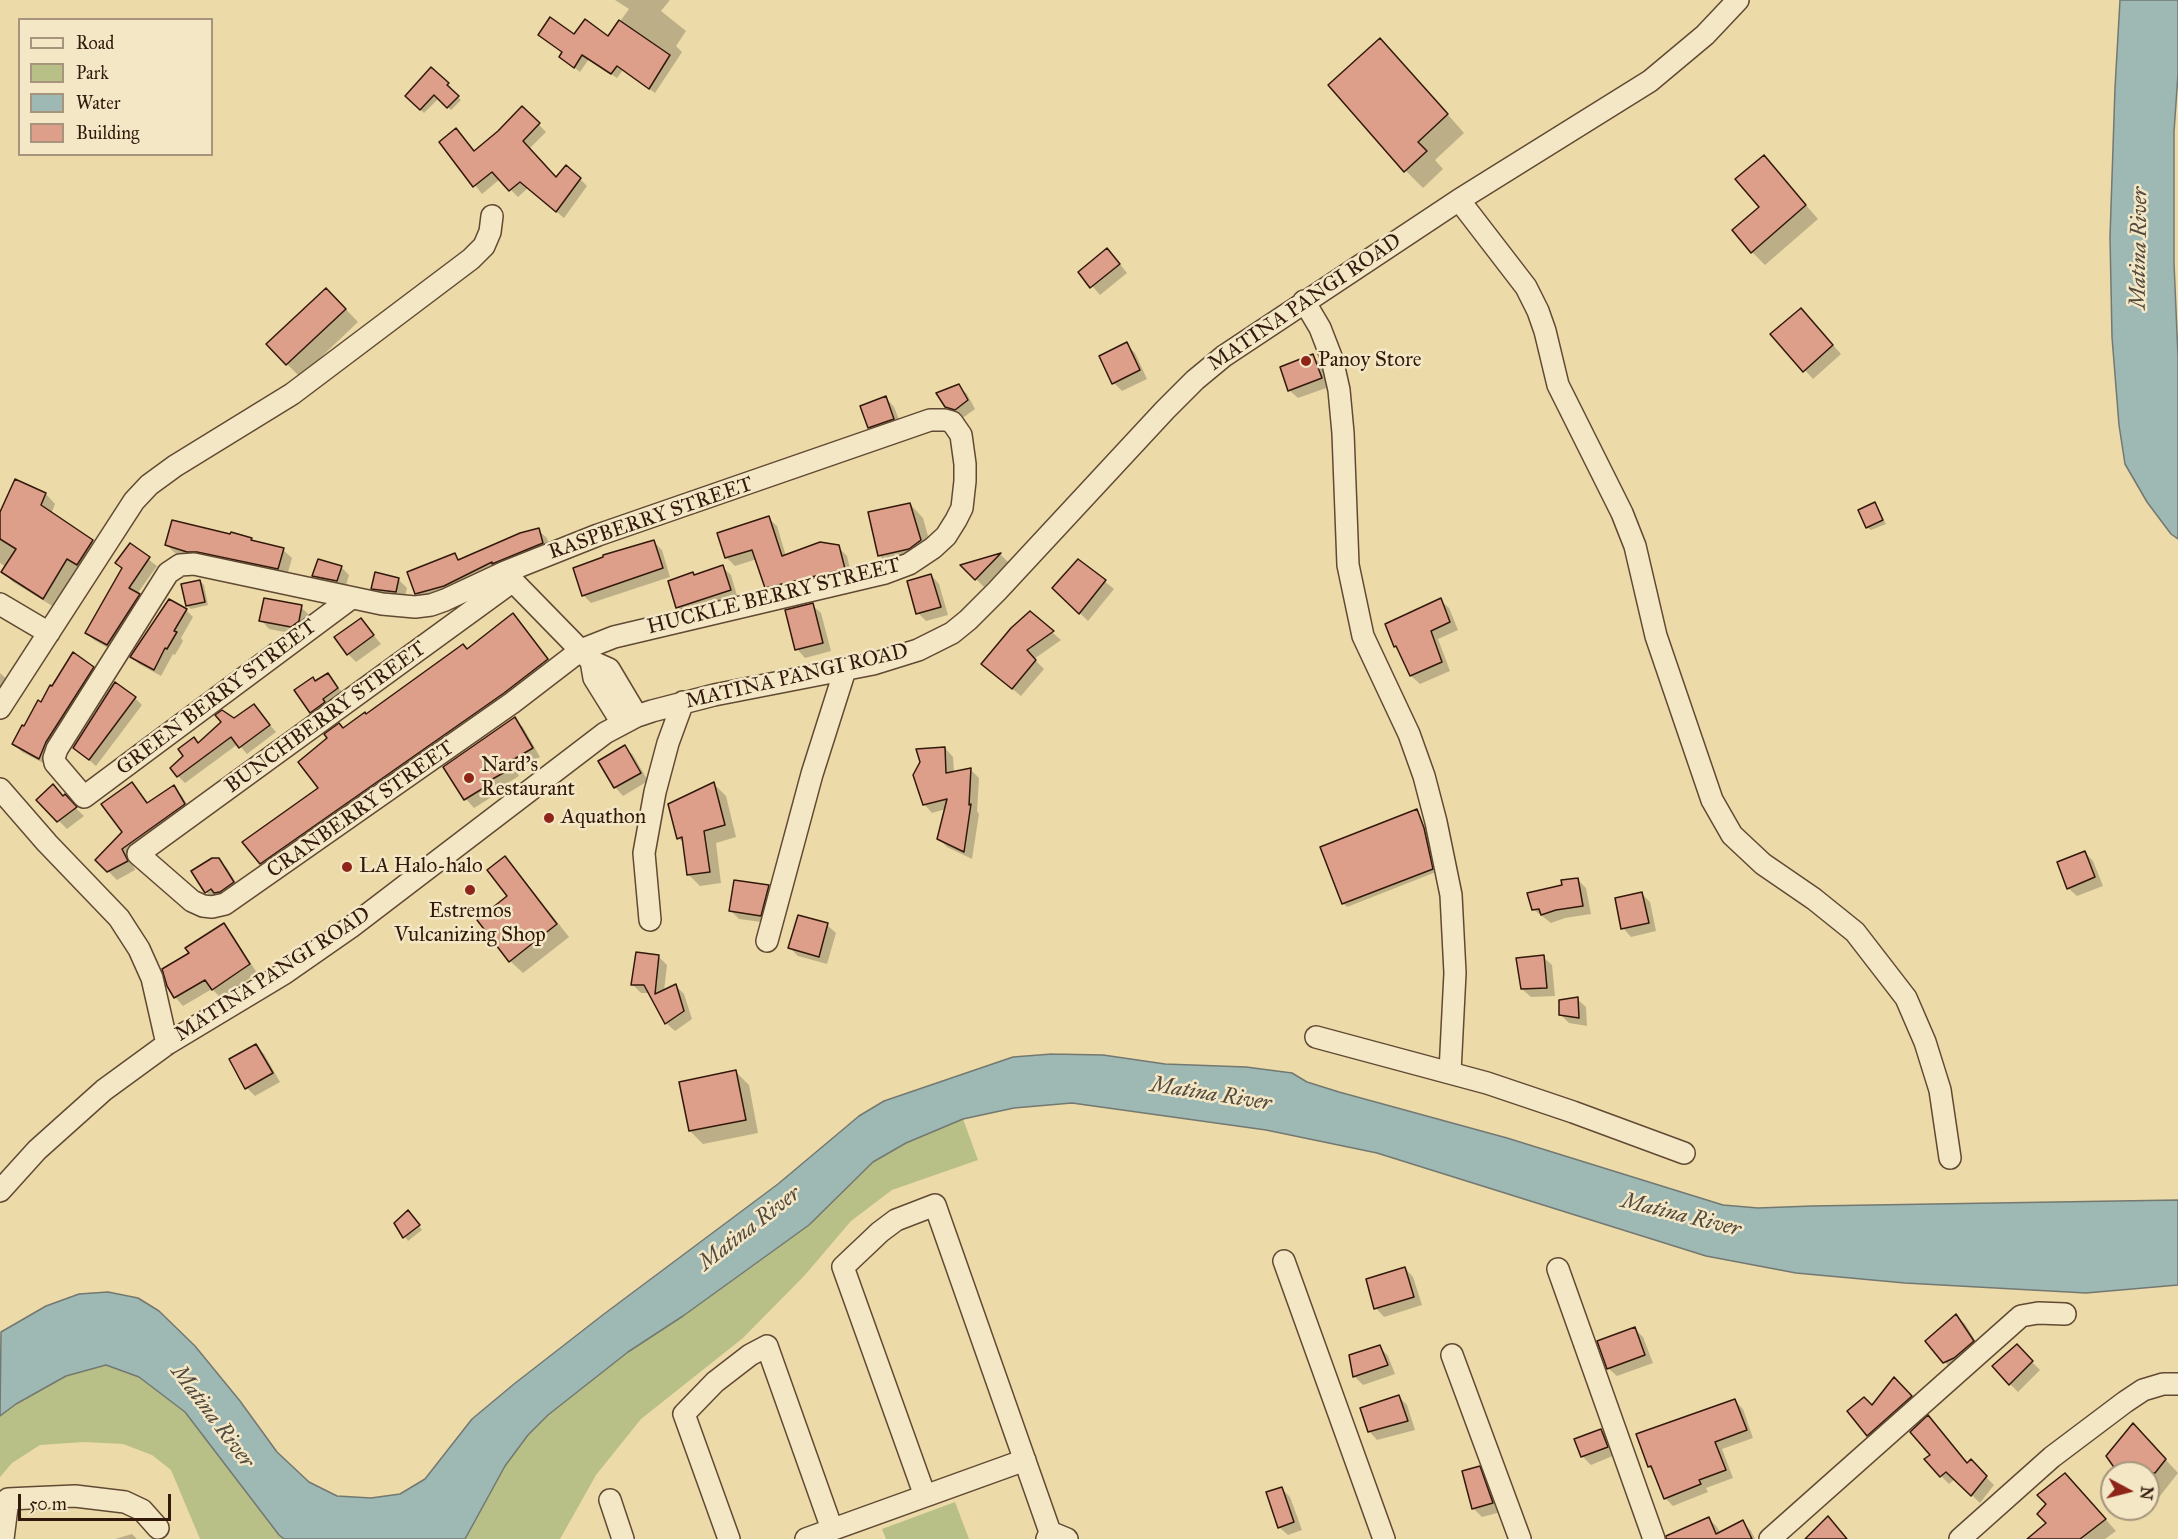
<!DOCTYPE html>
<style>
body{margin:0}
#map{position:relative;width:2178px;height:1539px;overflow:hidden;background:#ecdaa8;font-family:"IM FELL Great Primer",serif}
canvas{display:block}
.legend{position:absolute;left:18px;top:18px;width:195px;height:138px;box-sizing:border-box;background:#f3e7c6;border:2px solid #a6957c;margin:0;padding:8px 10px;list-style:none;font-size:18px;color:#33190c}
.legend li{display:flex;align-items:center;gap:12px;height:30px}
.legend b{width:30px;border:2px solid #a6957c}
.north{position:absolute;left:2100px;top:1461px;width:60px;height:60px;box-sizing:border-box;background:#f3e7c6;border:2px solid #a6957c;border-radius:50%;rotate:97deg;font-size:16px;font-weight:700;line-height:24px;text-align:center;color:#33190c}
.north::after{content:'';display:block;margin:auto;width:21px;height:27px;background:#8f2418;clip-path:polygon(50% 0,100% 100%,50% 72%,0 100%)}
.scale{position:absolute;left:18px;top:1494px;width:153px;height:27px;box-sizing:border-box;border:3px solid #33190c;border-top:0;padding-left:8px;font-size:18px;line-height:21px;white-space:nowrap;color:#33190c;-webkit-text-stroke:4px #f3e7c6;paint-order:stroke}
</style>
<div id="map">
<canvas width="2178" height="1539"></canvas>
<ul class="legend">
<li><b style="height:8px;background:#f3e7c6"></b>Road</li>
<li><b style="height:16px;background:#b8c088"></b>Park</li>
<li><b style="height:16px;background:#9eb8b4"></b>Water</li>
<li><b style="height:16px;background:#dd9f89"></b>Building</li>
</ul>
<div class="north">N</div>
<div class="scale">50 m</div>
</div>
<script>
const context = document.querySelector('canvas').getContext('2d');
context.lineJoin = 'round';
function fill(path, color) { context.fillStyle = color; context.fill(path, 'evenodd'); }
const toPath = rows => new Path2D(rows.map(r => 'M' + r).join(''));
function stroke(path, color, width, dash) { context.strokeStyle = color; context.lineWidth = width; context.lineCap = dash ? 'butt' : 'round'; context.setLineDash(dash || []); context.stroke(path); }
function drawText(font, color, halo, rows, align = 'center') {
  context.font = font + ' "IM FELL Great Primer",serif'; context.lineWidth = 5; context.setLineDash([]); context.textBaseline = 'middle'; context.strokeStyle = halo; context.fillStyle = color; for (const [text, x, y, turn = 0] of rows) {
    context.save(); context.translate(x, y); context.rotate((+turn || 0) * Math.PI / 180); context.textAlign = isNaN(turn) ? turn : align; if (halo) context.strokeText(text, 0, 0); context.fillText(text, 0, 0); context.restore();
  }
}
const green = toPath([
 [963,1119,978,1160,892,1190,851,1221,805,1275,743,1338,641,1419,596,1475,560,1539,465,1539,505,1466,528,1435,548,1415,628,1352,683,1316,809,1225,873,1162,906,1143],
 [106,1365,139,1377,185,1412,279,1535,284,1539,200,1539,171,1470,152,1455,123,1444,84,1442,40,1445,12,1463,0,1477,0,1416,16,1404,66,1376],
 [955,1502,969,1539,886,1539,882,1529]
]);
const water = toPath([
 [2120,0,2178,0,2178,74,2174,132,2174,263,2178,357,2178,539,2171,534,2147,502,2125,464,2119,425,2112,337,2110,237,2115,88,2120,0],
 [1052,1054,1103,1055,1165,1064,1246,1067,1292,1073,1307,1082,1339,1092,1507,1138,1723,1205,1758,1208,1812,1206,2178,1200,2178,1285,2086,1293,1905,1283,1796,1273,1706,1256,1377,1153,1266,1130,1072,1103,1014,1108,963,1119,906,1143,873,1162,809,1225,683,1316,628,1352,548,1415,528,1435,505,1466,465,1539,284,1539,279,1535,185,1412,139,1377,106,1365,66,1376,16,1404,0,1416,1,1332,46,1306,79,1294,108,1292,138,1298,159,1311,195,1346,240,1401,277,1452,309,1482,337,1496,371,1498,400,1494,425,1479,472,1419,514,1384,604,1314,778,1184,859,1116,884,1101,1013,1057,1052,1054]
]);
const shadow = toPath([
 [615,0,670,0,661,11,686,31,676,46,682,52,655,93,623,70,617,78,589,59,580,72,561,57,574,36,608,38,629,9],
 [1397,57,1464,133,1435,160,1443,169,1423,188,1406,171],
 [432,69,451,87,450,89,461,100,451,110,439,98,424,113,407,96],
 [523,108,546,132,529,149,557,179,580,179,587,186,564,218,528,188,518,197,500,179,482,194,441,142,475,152,499,132],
 [1764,157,1818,219,1765,265,1752,252,1761,207],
 [1115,258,1127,273,1100,295,1080,272],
 [339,302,358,322,300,377,287,364],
 [1809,318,1841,354,1813,379,1772,334],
 [1126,344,1135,353,1147,379,1122,391,1114,383],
 [1313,356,1321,365,1329,387,1298,398,1289,390],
 [958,386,967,394,975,409,964,417,955,415,946,406],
 [886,398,894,407,902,427,877,436,869,427],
 [16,481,46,494,55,504,51,514,92,542,102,551,87,574,78,567,54,607,13,582,3,572,6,567,0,563,0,513],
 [910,504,923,518,933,554,892,568,879,555],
 [1875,504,1886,524,1871,530,1867,527],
 [768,518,777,526,786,556,838,547,847,556,852,578,775,596,766,587,757,559,735,566,726,557],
 [538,530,547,538,551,552,425,602,417,593,454,555,461,561],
 [251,539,254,542,283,550,292,558,287,576,197,560,175,553,166,544],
 [653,541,662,550,670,577,591,603,583,595],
 [130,545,157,566,137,594,146,603,115,652,94,640,87,633,123,569],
 [1001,555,1008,562,984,587,963,566],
 [1079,561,1114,589,1088,621,1054,588],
 [341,567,349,575,345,589,323,584,314,576],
 [722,567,731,575,738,599,686,616,677,607,695,576],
 [931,575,939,584,948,615,926,621,918,613],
 [398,579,407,588,404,600,381,597,373,588],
 [200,581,204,585,208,605,191,609,187,606],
 [1440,600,1449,608,1458,630,1438,639,1450,671,1420,684,1411,676,1400,651,1395,646,1387,625],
 [812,605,821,613,831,651,805,658,797,649],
 [301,607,309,615,306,630,300,635,269,629,261,620],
 [163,608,186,610,193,617,181,638,183,641,175,655,173,654,161,676,139,664,132,657],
 [1030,613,1061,640,1034,659,1044,669,1021,696,992,672],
 [361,620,381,644,356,662,348,654],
 [521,624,556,668,269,872,261,863,321,788,343,730,468,651],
 [93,668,101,676,47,765,22,752,14,744,41,704],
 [0,673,13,685,0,705],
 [328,675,346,697,320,720,311,712,316,683],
 [135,698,142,705,96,766,75,748],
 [254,706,276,732,247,754,238,744,185,783,178,776,185,756,199,744],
 [515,719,523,727,540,757,516,771,519,776,496,790,498,793,474,808,466,799,445,767],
 [625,747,633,755,648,781,623,796,615,787],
 [945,748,953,757,954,773,971,770,979,778,977,811,979,814,972,859,947,847,939,839,946,809,932,813,924,804],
 [132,784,148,804,174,787,182,796,193,813,130,858,135,870,117,880,97,860,124,832],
 [714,784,726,796,736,837,716,843,721,883,700,886,688,874,685,844,678,838],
 [53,786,84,816,67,829,38,800],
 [1417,811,1420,815,1427,833,1436,872,1347,907,1343,903],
 [2085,852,2093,861,2103,886,2077,896,2068,888],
 [504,858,517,871,569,937,523,973,510,961,509,896],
 [218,859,227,868,241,891,214,900,206,892],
 [1577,879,1586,888,1591,914,1565,918,1551,923,1533,909,1564,886],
 [768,886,777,895,769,923,739,919,731,911],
 [1641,893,1650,902,1656,931,1631,937,1623,928],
 [223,925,232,934,257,973,221,998,212,989,183,1006,175,997,191,954],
 [827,925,836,933,827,964,798,956,790,948],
 [658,956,667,965,664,991,676,986,684,994,692,1019,675,1031,666,1023,650,993,641,993,633,985],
 [1543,957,1552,965,1555,996,1531,997,1522,989],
 [1577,999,1586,1007,1587,1026,1569,1023,1561,1015],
 [256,1046,264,1054,280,1082,255,1096,247,1088],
 [736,1072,749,1085,758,1133,703,1144,690,1131,681,1083],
 [412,1215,422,1230,408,1241,396,1224],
 [1405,1268,1413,1277,1422,1305,1384,1317,1376,1308],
 [1956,1316,1965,1324,1981,1350,1953,1371,1945,1362],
 [1635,1329,1643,1337,1653,1363,1617,1376,1608,1368],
 [2016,1346,2040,1370,2018,1392,2010,1384],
 [1380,1347,1388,1356,1395,1374,1363,1385,1355,1377,1351,1356],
 [1895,1380,1919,1405,1876,1443,1868,1435,1872,1407],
 [1399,1397,1407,1405,1415,1430,1377,1440,1369,1431],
 [1735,1401,1743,1409,1753,1438,1722,1449,1733,1478,1706,1488,1708,1492,1673,1506,1665,1498,1654,1472,1649,1467],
 [1928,1417,1968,1464,1971,1462,1994,1485,1980,1503,1955,1479,1949,1484,1941,1476,1932,1455],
 [1601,1430,1609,1439,1615,1455,1591,1465,1582,1456],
 [2146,1438,2178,1473,2149,1510,2148,1473,2120,1473],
 [1479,1468,1488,1476,1501,1512,1482,1517,1474,1509],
 [2076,1486,2116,1531,2105,1539,2030,1539,2048,1523],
 [1281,1488,1290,1497,1302,1530,1288,1535,1279,1527],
 [1709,1519,1717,1527,1720,1533,1743,1522,1751,1531,1755,1539,1677,1539],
 [132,1534,137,1539,115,1539]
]);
const building = toPath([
 [550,17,574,34,585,19,608,36,619,20,670,55,649,89,617,66,611,74,582,55,574,68,559,57,562,52,538,35,550,17],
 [1380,38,1448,114,1418,142,1427,151,1404,172,1328,85,1380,38],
 [431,67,449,83,447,85,459,96,447,108,434,95,420,110,405,96,431,67],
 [522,106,540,123,523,141,556,177,566,165,581,178,556,212,520,182,509,191,492,172,473,187,439,142,456,128,474,151,498,131,522,106],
 [1764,155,1806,205,1751,253,1732,230,1759,207,1735,179,1764,155],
 [1107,248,1120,264,1090,288,1078,272,1107,248],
 [326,288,346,309,286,365,266,344,326,288],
 [1801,308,1833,345,1803,372,1770,334,1801,308],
 [1127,342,1140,370,1112,384,1099,356,1127,342],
 [1313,354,1322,378,1288,391,1280,367,1313,354],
 [959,384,968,400,955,410,945,407,936,393,959,384],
 [886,396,894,419,868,428,860,406,886,396],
 [15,479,46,493,41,505,93,540,77,565,67,559,43,599,1,572,16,549,0,539,0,512,15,479],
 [1875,502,1883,520,1866,528,1858,510,1875,502],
 [910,503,921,540,909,549,878,556,868,512,910,503],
 [769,516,782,556,820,542,839,545,845,569,765,588,752,550,725,558,717,533,769,516],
 [172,520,230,534,231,532,252,538,251,540,284,548,278,569,197,552,187,552,165,545,172,520],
 [539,528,543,543,492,564,492,562,444,586,415,594,407,572,455,553,458,560,520,533,539,528],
 [654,540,663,568,582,596,573,568,603,557,603,555,654,540],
 [130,543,150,557,129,588,140,594,107,645,85,633,122,568,115,563,130,543],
 [1001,553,975,580,960,565,1001,553],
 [318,559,342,566,337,581,312,576,318,559],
 [1078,559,1106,580,1079,614,1052,588,1078,559],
 [723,565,731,590,676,608,668,581,693,572,694,575,723,565],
 [375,572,399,578,396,592,371,589,375,572],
 [931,574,941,607,916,614,907,581,931,574],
 [200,580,205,602,186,606,181,584,200,580],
 [264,598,302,605,299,621,291,627,259,621,264,598],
 [1441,598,1450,622,1431,631,1442,662,1410,676,1396,646,1394,647,1385,624,1441,598],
 [169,599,187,609,174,631,177,632,167,649,165,648,154,670,130,657,169,599],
 [813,603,823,643,795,650,785,610,813,603],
 [1030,611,1054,631,1027,650,1036,660,1012,689,981,664,1011,628,1030,611],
 [513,613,548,659,504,693,260,864,242,842,318,788,298,762,327,738,324,734,339,723,343,728,365,712,366,714,463,644,467,649,513,613],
 [361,618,374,635,347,655,334,637,361,618],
 [73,652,94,667,46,742,39,759,12,744,22,725,24,726,38,700,41,702,50,685,52,686,73,652],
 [328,673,338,688,323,699,325,702,310,713,294,690,313,677,315,681,328,673],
 [115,682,136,697,89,760,73,748,115,682],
 [254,704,270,725,239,748,231,737,177,777,170,768,183,756,178,749,194,737,198,743,221,722,215,715,222,710,234,718,254,704],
 [515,717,533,748,509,762,512,768,489,781,490,784,464,800,443,767,515,717],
 [625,745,641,773,614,788,598,761,625,745],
 [945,747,946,773,971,768,969,805,971,804,964,852,937,839,947,799,923,805,913,775,920,762,916,749,945,747],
 [132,782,147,803,174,785,185,804,122,849,128,861,107,872,95,860,122,832,101,804,132,782],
 [714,782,725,825,704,831,710,872,687,875,682,837,677,839,668,804,714,782],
 [53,784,63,796,65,794,77,807,57,822,36,800,53,784],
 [1417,809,1424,828,1433,869,1342,904,1320,847,1417,809],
 [2085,851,2095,877,2067,889,2057,862,2085,851],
 [505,856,557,924,509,962,477,920,507,896,487,870,505,856],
 [212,858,219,858,234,882,220,892,214,893,211,889,205,893,191,871,212,858],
 [1578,878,1583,906,1556,910,1541,915,1539,909,1532,910,1527,893,1562,885,1561,880,1578,878],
 [734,880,769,885,761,916,729,911,734,880],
 [1642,892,1649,923,1621,929,1615,898,1642,892],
 [798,915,828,923,819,957,788,948,798,915],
 [224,923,250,964,212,990,205,980,174,998,167,986,162,969,189,953,185,948,224,923],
 [636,952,659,955,655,994,676,984,684,1011,665,1024,644,985,631,985,636,952],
 [1544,955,1547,988,1521,989,1516,958,1544,955],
 [1578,997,1579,1018,1559,1015,1559,1000,1578,997],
 [256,1044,273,1073,245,1089,229,1059,256,1044],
 [736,1070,746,1120,689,1131,679,1082,736,1070],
 [408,1210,420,1225,403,1238,394,1223,408,1210],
 [1405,1267,1414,1297,1374,1309,1366,1279,1405,1267],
 [1956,1314,1974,1341,1954,1358,1943,1363,1925,1341,1956,1314],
 [1635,1327,1645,1355,1607,1369,1597,1341,1635,1327],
 [2017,1344,2033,1361,2009,1385,1992,1366,2017,1344],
 [1380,1345,1388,1365,1353,1377,1349,1355,1380,1345],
 [1894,1377,1912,1396,1867,1436,1847,1411,1864,1397,1872,1405,1894,1377],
 [1399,1395,1408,1421,1368,1432,1360,1408,1399,1395],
 [1735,1399,1747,1430,1715,1442,1726,1470,1699,1480,1701,1484,1664,1499,1651,1466,1648,1467,1636,1434,1735,1399],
 [1928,1415,1967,1463,1971,1459,1987,1476,1971,1496,1946,1472,1940,1477,1924,1459,1930,1455,1910,1432,1928,1415],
 [2133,1423,2166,1459,2155,1473,2118,1473,2106,1456,2133,1423],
 [1601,1429,1608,1447,1581,1457,1574,1439,1601,1429],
 [1480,1466,1493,1503,1472,1509,1462,1471,1480,1466],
 [2065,1473,2106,1519,2080,1539,2027,1539,2046,1523,2037,1514,2046,1504,2037,1495,2065,1473],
 [1282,1487,1294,1522,1278,1528,1266,1492,1282,1487],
 [1828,1516,1847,1539,1805,1539,1828,1516],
 [1709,1517,1716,1534,1743,1520,1752,1539,1666,1539,1666,1536,1709,1517]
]);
const minor = toPath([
 [1459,200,1526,287,1538,311,1545,331,1558,385,1622,513,1635,546,1656,636,1712,800,1732,835,1763,864,1814,899,1855,932,1906,998,1925,1042,1940,1090,1950,1158],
 [1304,301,1320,328,1332,359,1339,390,1343,433,1348,565,1363,636,1409,734,1424,776,1436,822,1451,895,1455,973,1450,1072],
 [505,573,591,661,609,669,637,716],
 [350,599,84,797,55,763,54,758,57,749,168,573,180,565,194,564,382,604,415,607,431,605,445,600,505,572,598,535,930,420,945,420,952,422,961,435,965,464,965,481,962,508,956,520,946,536,933,548,909,564,885,573,614,637,581,650,512,703,225,904,212,907,203,906,192,901,138,854,513,581],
 [0,604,49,633],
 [591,661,594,678,622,723],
 [0,708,134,501,149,485,175,466,292,394,471,259,484,246,490,232,492,216],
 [0,789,47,843,119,918,139,949,152,978,167,1044],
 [650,920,644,853,655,792,668,743,683,702],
 [767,941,812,774,845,670],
 [1316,1037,1487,1083,1573,1112,1684,1153],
 [0,1191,37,1150,104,1090,167,1044,285,973,351,927,605,733,637,716,652,711,714,695,873,664,918,650,952,633,968,620,997,591,1165,410,1195,380,1224,356,1459,200,1650,81,1705,35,1738,0],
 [1284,1261,1384,1539],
 [1558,1269,1654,1539],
 [1452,1355,1520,1539],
 [925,1496,843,1267,880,1232,896,1220,935,1205,1050,1532,1047,1539],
 [610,1500,623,1539],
 [1050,1532,1067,1539],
 [3,1539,8,1499,29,1498,75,1496,125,1502,142,1510,158,1528],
 [729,1539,684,1414,715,1382,750,1355,767,1346,832,1529],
 [806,1539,1025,1460],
 [1770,1539,2021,1316,2038,1313,2065,1314],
 [1960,1539,2052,1457,2125,1402,2143,1390,2163,1384,2178,1384]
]);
const markers = [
 [1306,361,6,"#8f2418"],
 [469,778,6,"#8f2418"],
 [549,818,6,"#8f2418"],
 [347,867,6,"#8f2418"],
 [470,890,6,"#8f2418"]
];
const streetNames = [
 ["MATINA PANGI ROAD",1305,303,-34],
 ["RASPBERRY STREET",651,519,-19],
 ["HUCKLE BERRY STREET",774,597,-14],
 ["MATINA PANGI ROAD",797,677,-13],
 ["GREEN BERRY STREET",217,698,-37],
 ["BUNCHBERRY STREET",326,718,-36],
 ["CRANBERRY STREET",361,810,-35],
 ["MATINA PANGI ROAD",273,975,-33]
];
const poiNames = [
 ["Panoy Store",1318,361],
 ["Nard's",481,766],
 ["Restaurant",481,790],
 ["Aquathon",561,818],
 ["LA Halo-halo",359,867],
 ["Estremos",470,912,"center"],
 ["Vulcanizing Shop",470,936,"center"]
];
const waterNames = [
 ["Matina River",2140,248,-89],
 ["Matina River",1211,1095,9],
 ["Matina River",1681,1216,14],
 ["Matina River",750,1229,-38],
 ["Matina River",212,1417,53]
];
fill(green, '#b8c088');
fill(water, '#9eb8b4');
stroke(water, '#737871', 1.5);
fill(shadow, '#0003');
fill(building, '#dd9f89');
stroke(building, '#33190c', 1.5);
stroke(minor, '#614933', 24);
stroke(minor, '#f3e7c6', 21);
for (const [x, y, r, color] of markers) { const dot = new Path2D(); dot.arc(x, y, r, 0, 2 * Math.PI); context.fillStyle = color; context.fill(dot); stroke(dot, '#f3e7c6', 2); }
drawText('21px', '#33190c', '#f3e7c6', streetNames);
drawText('21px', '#33190c', '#f3e7c6', poiNames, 'left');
drawText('italic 22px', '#53493e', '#f3e7c6', waterNames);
</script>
